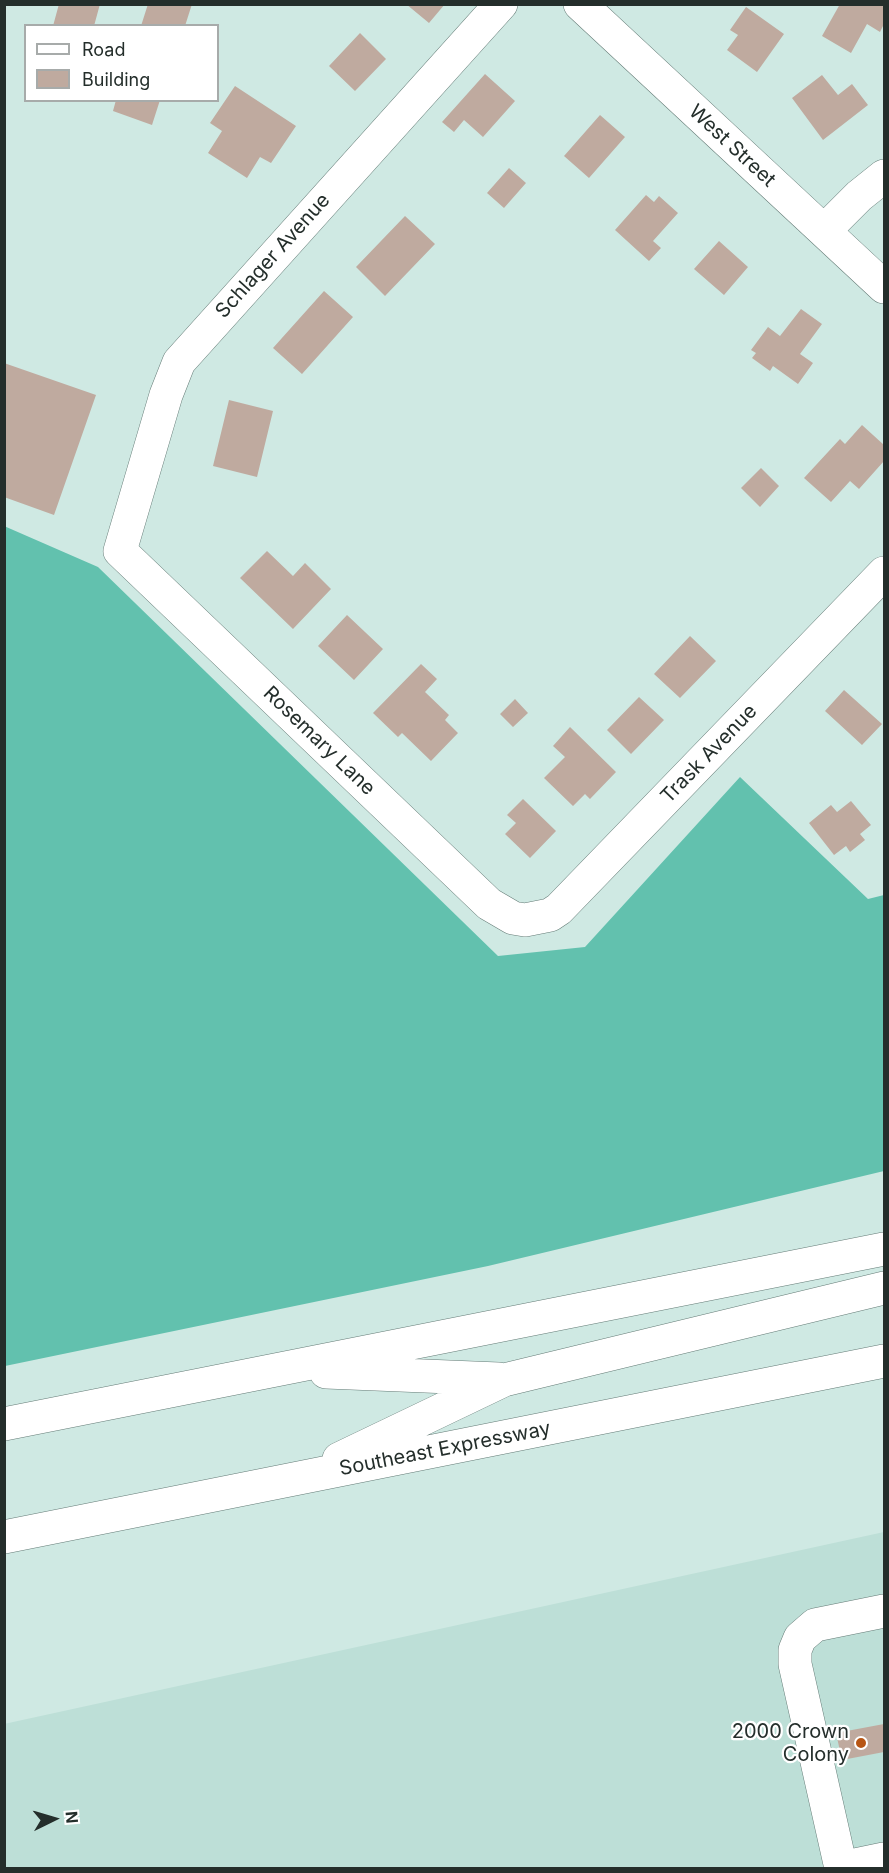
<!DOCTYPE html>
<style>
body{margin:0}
#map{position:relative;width:889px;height:1873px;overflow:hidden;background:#cfe9e3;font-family:Inter,sans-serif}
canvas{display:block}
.frame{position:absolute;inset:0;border:6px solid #242e2b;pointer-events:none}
.legend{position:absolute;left:24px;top:24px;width:195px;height:78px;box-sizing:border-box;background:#fff;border:2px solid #a7abaa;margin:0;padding:8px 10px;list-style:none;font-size:18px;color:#242e2b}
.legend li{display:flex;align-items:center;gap:12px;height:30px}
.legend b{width:30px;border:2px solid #a7abaa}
.north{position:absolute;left:24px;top:1789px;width:60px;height:60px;-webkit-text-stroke:4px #fff;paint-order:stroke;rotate:85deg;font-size:16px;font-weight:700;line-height:24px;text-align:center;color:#242e2b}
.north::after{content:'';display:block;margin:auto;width:21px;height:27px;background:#242e2b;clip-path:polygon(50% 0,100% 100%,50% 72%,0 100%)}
</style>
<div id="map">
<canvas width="889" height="1873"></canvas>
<div class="frame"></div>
<ul class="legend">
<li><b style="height:8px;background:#fff"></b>Road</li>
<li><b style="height:16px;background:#bfaa9f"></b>Building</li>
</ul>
<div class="north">N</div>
</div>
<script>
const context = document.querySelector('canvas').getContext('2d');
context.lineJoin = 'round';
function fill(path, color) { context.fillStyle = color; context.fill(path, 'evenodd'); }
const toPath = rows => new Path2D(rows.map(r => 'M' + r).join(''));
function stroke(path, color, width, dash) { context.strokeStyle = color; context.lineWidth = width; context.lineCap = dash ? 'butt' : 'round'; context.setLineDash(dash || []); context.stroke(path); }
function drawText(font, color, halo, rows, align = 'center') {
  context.font = font + ' Inter,sans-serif'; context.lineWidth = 4.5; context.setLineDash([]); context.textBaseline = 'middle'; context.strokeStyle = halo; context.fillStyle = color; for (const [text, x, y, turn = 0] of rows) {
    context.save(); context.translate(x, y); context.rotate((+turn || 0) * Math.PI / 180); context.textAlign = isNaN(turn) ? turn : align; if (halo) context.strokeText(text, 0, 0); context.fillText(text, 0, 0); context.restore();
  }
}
const built = toPath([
 [884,1532,884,1868,5,1868,4,1724]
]);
const forest = toPath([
 [4,526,98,567,498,956,585,947,740,777,868,899,884,895,884,1171,488,1266,5,1366]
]);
const building = toPath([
 [59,4,100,4,94,26,53,26],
 [148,4,192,4,185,26,141,26],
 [406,4,445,4,429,23],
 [840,4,880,4,884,7,884,24,880,32,867,24,851,53,822,36],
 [746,7,784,34,757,72,727,50,738,35,730,30],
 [360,33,386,59,355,91,329,66],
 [485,74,515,101,483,137,464,120,454,132,442,122],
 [822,75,838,95,852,84,868,105,823,140,792,98],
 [235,86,296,126,271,163,260,157,247,178,208,153,222,131,210,123],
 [116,100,160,100,152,125,113,111],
 [600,115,625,137,589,178,564,156],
 [509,168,526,183,504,208,487,193],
 [646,195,654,202,659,196,678,213,653,241,661,248,649,261,615,230],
 [405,216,435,244,385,296,356,267],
 [719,241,748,267,724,295,694,269],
 [324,291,353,317,302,374,273,348],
 [801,309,822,324,800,354,813,363,798,384,773,366,770,371,752,358,756,353,751,350,768,327,780,336],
 [4,363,96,395,54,515,4,497],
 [229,400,273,411,257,477,213,466],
 [862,425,884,445,884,461,859,489,850,481,831,502,804,478,840,439,845,444],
 [761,468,779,486,760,507,741,488],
 [267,551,293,576,305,563,331,589,293,629,240,578],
 [347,615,383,649,354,680,318,646],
 [690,636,716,661,680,698,654,674],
 [421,664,437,679,425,692,449,715,445,720,458,733,431,761,402,733,398,737,373,713],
 [844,690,882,724,862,745,825,711],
 [639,697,664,720,631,754,607,730],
 [515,699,528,713,513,727,500,714],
 [570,727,616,772,590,799,585,794,573,806,544,778,565,757,553,746],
 [523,799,556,831,530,858,505,834,516,823,507,815],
 [851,801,871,825,860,834,865,840,850,852,846,846,834,855,809,823,831,805,837,812],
 [884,1724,884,1752,842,1760,836,1733]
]);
const minor = toPath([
 [501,4,179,362,166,395,120,551,489,904,513,918,525,920,550,915,559,909,884,573],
 [580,4,884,287],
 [824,231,859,196,884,176],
 [841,1868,795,1664,795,1650,800,1638,815,1625,884,1611],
 [841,1868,884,1859]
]);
const highway = toPath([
 [326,1372,499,1379],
 [4,1424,884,1249],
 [339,1459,504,1380,884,1288],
 [4,1537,884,1361]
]);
const markers = [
 [861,1743,6,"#b75615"]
];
const streetNames = [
 ["West Street",732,146,43],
 ["Schlager Avenue",273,256,-48],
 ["Rosemary Lane",319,741,44],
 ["Trask Avenue",709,754,-46],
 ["Southeast Expressway",445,1449,-11]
];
const poiNames = [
 ["2000 Crown",849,1732],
 ["Colony",849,1755]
];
fill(built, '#bddfd7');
fill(forest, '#62c1ae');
fill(building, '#bfaa9f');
stroke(minor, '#657c77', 34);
stroke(highway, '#657c77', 34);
stroke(minor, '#fff', 33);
stroke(highway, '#fff', 33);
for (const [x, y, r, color] of markers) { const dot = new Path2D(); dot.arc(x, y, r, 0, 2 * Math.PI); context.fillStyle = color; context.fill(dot); stroke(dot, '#fff', 2); }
drawText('20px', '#242e2b', '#fff', streetNames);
drawText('20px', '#242e2b', '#fff', poiNames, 'right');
</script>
